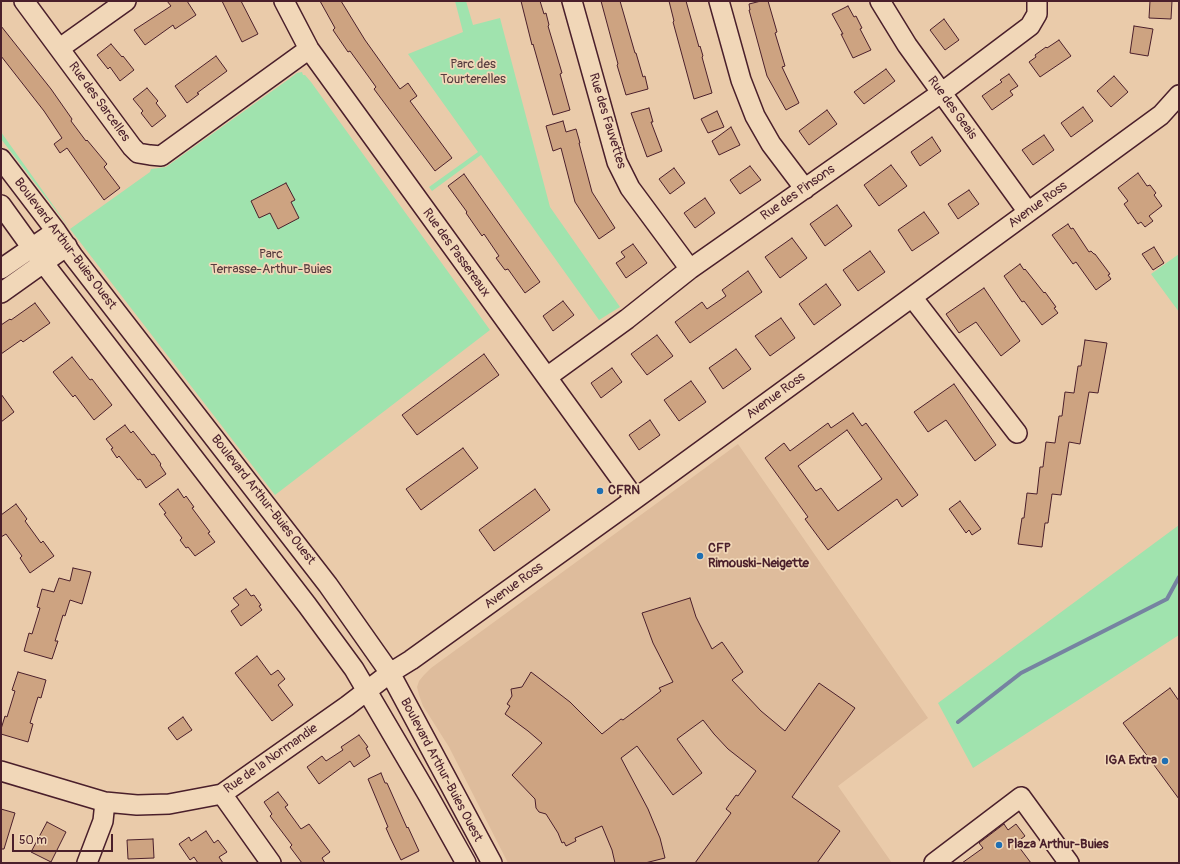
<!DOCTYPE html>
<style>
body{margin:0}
#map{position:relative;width:1180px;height:864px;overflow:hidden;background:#eacbaa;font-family:Pangolin,sans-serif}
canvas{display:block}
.frame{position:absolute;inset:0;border:2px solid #4a1f2b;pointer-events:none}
.scale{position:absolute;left:12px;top:834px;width:101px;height:18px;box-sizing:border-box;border:2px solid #4a1f2b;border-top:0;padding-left:5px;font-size:12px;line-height:14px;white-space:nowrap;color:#4a1f2b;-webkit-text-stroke:3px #f1d7b8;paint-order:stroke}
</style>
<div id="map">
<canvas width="1180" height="864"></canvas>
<div class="frame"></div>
<div class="scale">50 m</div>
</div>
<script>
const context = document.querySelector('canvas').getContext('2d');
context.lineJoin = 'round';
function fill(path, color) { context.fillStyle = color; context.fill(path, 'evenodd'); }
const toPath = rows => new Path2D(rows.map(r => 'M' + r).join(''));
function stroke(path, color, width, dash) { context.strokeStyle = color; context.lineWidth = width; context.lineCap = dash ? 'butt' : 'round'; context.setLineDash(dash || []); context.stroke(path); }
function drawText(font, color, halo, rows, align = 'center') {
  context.font = font + ' Pangolin,sans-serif'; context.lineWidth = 3.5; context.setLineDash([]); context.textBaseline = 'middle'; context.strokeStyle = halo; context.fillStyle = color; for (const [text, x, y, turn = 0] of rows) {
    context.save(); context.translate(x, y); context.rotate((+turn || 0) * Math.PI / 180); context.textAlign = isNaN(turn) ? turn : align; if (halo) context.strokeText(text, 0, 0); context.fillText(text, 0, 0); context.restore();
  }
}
const built = toPath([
 [738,444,928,718,838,786,892,863,508,863,449,747,423,706,419,695,417,687,419,681,424,675,431,668]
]);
const green = toPath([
 [455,1,466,1,473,25,500,18,550,207,620,307,599,320,481,155,432,191,429,187,478,152,408,54,463,32],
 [302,72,303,75,305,75,311,82,490,330,275,495,70,229,1,139,1,132,70,229,150,172,151,169,166,167,289,79,297,73],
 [1179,254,1179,312,1151,274],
 [1179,525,1179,635,973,768,938,703]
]);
const stream = toPath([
 [958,722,1021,673,1167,599,1179,577]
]);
const building = toPath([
 [167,1,187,1,196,15,175,29,173,25,145,45,134,30,171,6,167,1],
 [222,1,241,1,258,34,242,42,222,1],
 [320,1,341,1,365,40,400,89,408,83,417,96,410,101,452,158,435,171,374,89,376,87,350,51,348,52,333,30,335,28,320,1],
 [521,1,540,1,544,14,546,13,549,25,548,26,562,73,560,74,570,110,553,115,533,44,532,45,521,1],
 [601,1,620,1,635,53,636,53,643,77,645,76,648,89,626,95,617,65,618,64,601,1],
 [669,1,686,1,699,47,700,46,703,56,702,57,712,93,694,99,673,22,674,21,669,1],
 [761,1,768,1,777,32,775,33,785,66,782,67,799,103,786,110,767,76,749,10,750,10,749,4,761,1],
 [1150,1,1172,1,1171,19,1149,18,1150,1],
 [848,6,854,17,856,16,862,28,860,29,871,50,853,58,841,34,843,34,832,14,848,6],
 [944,19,959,40,945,50,930,30,944,19],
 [1,26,51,89,72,119,71,121,86,141,87,140,107,164,104,167,120,188,104,200,67,148,60,153,54,144,62,138,44,111,1,56,1,26],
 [1134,26,1153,29,1148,56,1130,53,1134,26],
 [1059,40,1071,56,1040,77,1029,62,1036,57,1035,55,1046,47,1047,48,1059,40],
 [111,44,122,57,123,56,134,70,120,81,110,67,108,69,97,55,111,44],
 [216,56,227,71,197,93,199,94,187,103,175,86,216,56],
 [886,69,895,81,864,104,854,92,886,69],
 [1009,74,1018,86,1010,91,1013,95,992,110,982,96,1002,82,1000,80,1009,74],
 [1114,76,1128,92,1111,107,1097,91,1114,76],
 [147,88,158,101,156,103,166,116,152,127,141,113,143,111,133,99,147,88],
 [1083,107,1093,121,1071,137,1061,123,1083,107],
 [649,108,653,122,651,122,662,151,647,157,631,113,649,108],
 [827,110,837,124,809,145,799,131,827,110],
 [717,111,724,127,708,133,701,119,717,111],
 [563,121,566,132,576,129,580,143,579,143,592,192,615,228,599,239,575,202,561,148,553,151,546,126,563,121],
 [731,127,740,145,719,155,712,141,731,127],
 [1044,135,1054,150,1033,165,1022,150,1044,135],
 [932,137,941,151,920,166,911,152,932,137],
 [891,165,907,186,879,206,864,185,891,165],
 [750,166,761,180,740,194,730,180,750,166],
 [674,168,685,183,670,194,659,179,674,168],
 [1138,173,1147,186,1150,185,1156,193,1154,195,1162,206,1149,216,1153,221,1145,227,1141,222,1138,224,1124,204,1128,201,1118,188,1138,173],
 [464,174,540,282,525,293,508,269,505,270,496,258,499,256,484,234,482,236,466,213,467,212,448,186,464,174],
 [286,183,295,200,291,202,299,218,278,229,270,213,259,218,251,201,286,183],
 [969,190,979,204,958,219,948,204,969,190],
 [705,198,715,213,695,228,684,213,705,198],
 [837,205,852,226,825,246,810,224,837,205],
 [924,212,939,233,912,251,898,230,924,212],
 [1068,224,1071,229,1073,228,1089,252,1091,251,1094,254,1095,254,1110,274,1108,275,1111,279,1096,290,1076,262,1073,264,1052,235,1068,224],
 [792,238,807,258,780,278,765,257,792,238],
 [633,244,647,263,626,278,616,263,625,257,621,252,633,244],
 [1154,247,1164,263,1153,270,1142,254,1154,247],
 [870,251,885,272,858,291,843,270,870,251],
 [1020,264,1024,270,1025,269,1044,293,1045,292,1056,307,1054,308,1058,313,1042,325,1024,301,1022,302,1004,276,1020,264],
 [748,271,762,292,690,343,675,322,702,302,707,309,726,296,722,290,748,271],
 [826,284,841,305,814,325,799,304,826,284],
 [984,288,1020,341,1001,356,976,322,959,333,946,314,984,288],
 [563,301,574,315,553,331,543,316,563,301],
 [35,303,50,323,23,342,21,340,1,354,1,325,10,319,11,320,35,303],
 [781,318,795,338,770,356,755,336,781,318],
 [657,335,673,356,647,375,631,354,657,335],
 [1085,340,1107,343,1098,393,1089,392,1080,444,1069,442,1061,495,1052,494,1048,523,1045,523,1042,547,1018,544,1022,518,1024,518,1027,493,1037,494,1040,467,1043,467,1046,442,1055,443,1059,416,1062,416,1065,392,1074,393,1078,366,1081,366,1085,340],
 [736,349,751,369,723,389,709,368,736,349],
 [484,354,499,375,417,435,402,415,484,354],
 [72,357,90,380,92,379,112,405,94,420,75,395,73,397,53,372,72,357],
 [612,368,622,382,601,398,591,383,612,368],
 [691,381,706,402,679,421,664,400,691,381],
 [954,384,996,445,975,461,946,420,928,432,914,412,954,384],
 [1,394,14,412,1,422,1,394],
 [853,413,862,426,866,423,918,495,902,507,897,499,828,550,805,519,808,517,765,458,784,443,790,451,828,423,831,428,853,413],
 [847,430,882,479,838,511,821,488,816,491,798,466,847,430],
 [650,420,660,435,639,450,629,435,650,420],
 [125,425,131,433,133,431,152,455,154,454,161,464,160,465,166,474,146,488,140,479,138,480,119,456,117,458,111,449,113,448,106,439,125,425],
 [463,448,478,468,421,510,406,489,463,448],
 [178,489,184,498,186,496,194,507,192,508,210,532,208,533,215,542,195,556,188,547,186,548,180,540,182,538,164,514,166,513,159,504,178,489],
 [535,489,550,510,494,551,479,530,535,489],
 [960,501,981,529,972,535,969,530,966,533,949,509,960,501],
 [16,504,27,519,25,521,41,543,43,541,54,556,30,573,20,558,22,556,6,534,1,537,1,515,16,504],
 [73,568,91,572,82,604,70,600,65,616,63,615,55,641,58,641,52,659,24,651,29,633,32,634,40,608,37,607,42,589,54,592,59,578,70,581,73,568],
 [246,589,251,596,254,595,261,605,259,606,262,610,241,626,231,611,239,605,233,598,246,589],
 [690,598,696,617,712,649,722,642,743,672,732,680,761,711,785,731,819,683,855,708,792,797,840,831,817,863,695,863,731,813,726,809,736,795,738,796,756,771,728,749,714,734,703,720,677,739,702,773,673,795,637,746,621,758,648,809,660,838,665,858,645,863,615,863,612,850,602,826,575,838,576,841,566,846,564,842,562,843,558,833,546,814,539,812,536,808,535,799,512,775,542,743,528,731,505,714,510,706,507,704,512,696,511,689,522,687,531,672,570,702,602,734,621,719,623,720,661,691,659,688,673,682,653,643,642,613,690,598],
 [257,656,271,675,278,670,285,679,278,685,293,705,272,721,235,673,257,656],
 [18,672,46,680,41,698,38,697,30,723,33,724,28,742,1,734,1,729,5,716,7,717,15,691,12,690,18,672],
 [1170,688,1179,701,1179,799,1123,723,1170,688],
 [183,717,192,730,177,740,168,728,183,717],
 [359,735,368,747,366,748,370,756,354,767,350,761,319,784,307,767,322,756,326,761,343,750,341,747,359,735],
 [381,773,385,783,387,783,407,828,408,827,419,851,401,860,390,837,386,828,388,827,368,779,381,773],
 [278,792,288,805,285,807,301,829,309,824,330,852,322,858,325,863,302,863,290,847,292,845,270,816,272,814,264,802,278,792],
 [1,809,15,813,4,849,1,849,1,809],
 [47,822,66,832,51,862,31,852,47,822],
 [1004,824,1008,830,1016,824,1025,836,1016,843,1031,863,962,863,983,848,979,843,1004,824],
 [206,831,214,843,218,840,227,852,219,857,223,863,198,863,194,857,190,860,179,844,189,837,191,841,206,831],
 [153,839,154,858,128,859,127,840,153,839]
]);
const minor = toPath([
 [24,1,132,147,138,153,150,155,161,156,309,49],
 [284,1,309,49,635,499],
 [572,1,617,162,630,188,690,269],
 [719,1,741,80,755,116,771,144,805,189],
 [880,1,907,45,1028,212],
 [60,48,126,1],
 [1,159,56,231,73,256,328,585,390,673,492,863],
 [1,205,32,248,307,605,354,669,428,795,466,863],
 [1,269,56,231],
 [1,293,67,246],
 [912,297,1017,433],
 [547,377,627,319,690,269,941,93,1030,26,1037,14,1037,1],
 [1,771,105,802,137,805,169,804,222,794,347,706,390,673,411,660,635,499,912,297,1161,115,1179,95],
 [222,794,271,863],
 [87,863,103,821,105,802],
 [934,863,1021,797,1069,863]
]);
const markers = [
 [600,491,4,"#1f6fb2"],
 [700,556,4,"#1f6fb2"],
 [1165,761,4,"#1f6fb2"],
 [999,845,4,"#1f6fb2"]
];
const parkNames = [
 ["Parc des",473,65],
 ["Tourterelles",473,80],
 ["Parc",271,255],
 ["Terrasse-Arthur-Buies",271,270]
];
const streetNames = [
 ["Rue des Sarcelles",99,102,54],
 ["Rue des Geais",952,108,54],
 ["Rue des Fauvettes",607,121,73],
 ["Rue des Pinsons",798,193,-35],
 ["Avenue Ross",1038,205,-36],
 ["Boulevard Arthur-Buies Ouest",65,244,53],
 ["Rue des Passereaux",456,253,54],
 ["Avenue Ross",776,396,-36],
 ["Boulevard Arthur-Buies Ouest",263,500,52],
 ["Avenue Ross",514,586,-36],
 ["Rue de la Normandie",271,759,-35],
 ["Boulevard Arthur-Buies Ouest",441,770,62]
];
const poiNames = [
 ["CFRN",608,491],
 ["CFP",708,549],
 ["Rimouski-Neigette",708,564],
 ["IGA Extra",1157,761,"right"],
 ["Plaza Arthur-Buies",1007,845]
];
fill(built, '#debc9c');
fill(green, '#a0e3ae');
stroke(stream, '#7683a1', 4);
fill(building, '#cda381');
stroke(building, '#4a1f2b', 1);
stroke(minor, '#4a1f2b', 22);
stroke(minor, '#f1d7b8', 19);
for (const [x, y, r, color] of markers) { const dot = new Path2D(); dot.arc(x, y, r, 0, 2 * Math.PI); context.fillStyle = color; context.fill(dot); stroke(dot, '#f1d7b8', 1.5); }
drawText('13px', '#573c3f', '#f1d7b8', parkNames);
drawText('13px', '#4a1f2b', '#f1d7b8', streetNames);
drawText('bold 13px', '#4a1f2b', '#f1d7b8', poiNames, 'left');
</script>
